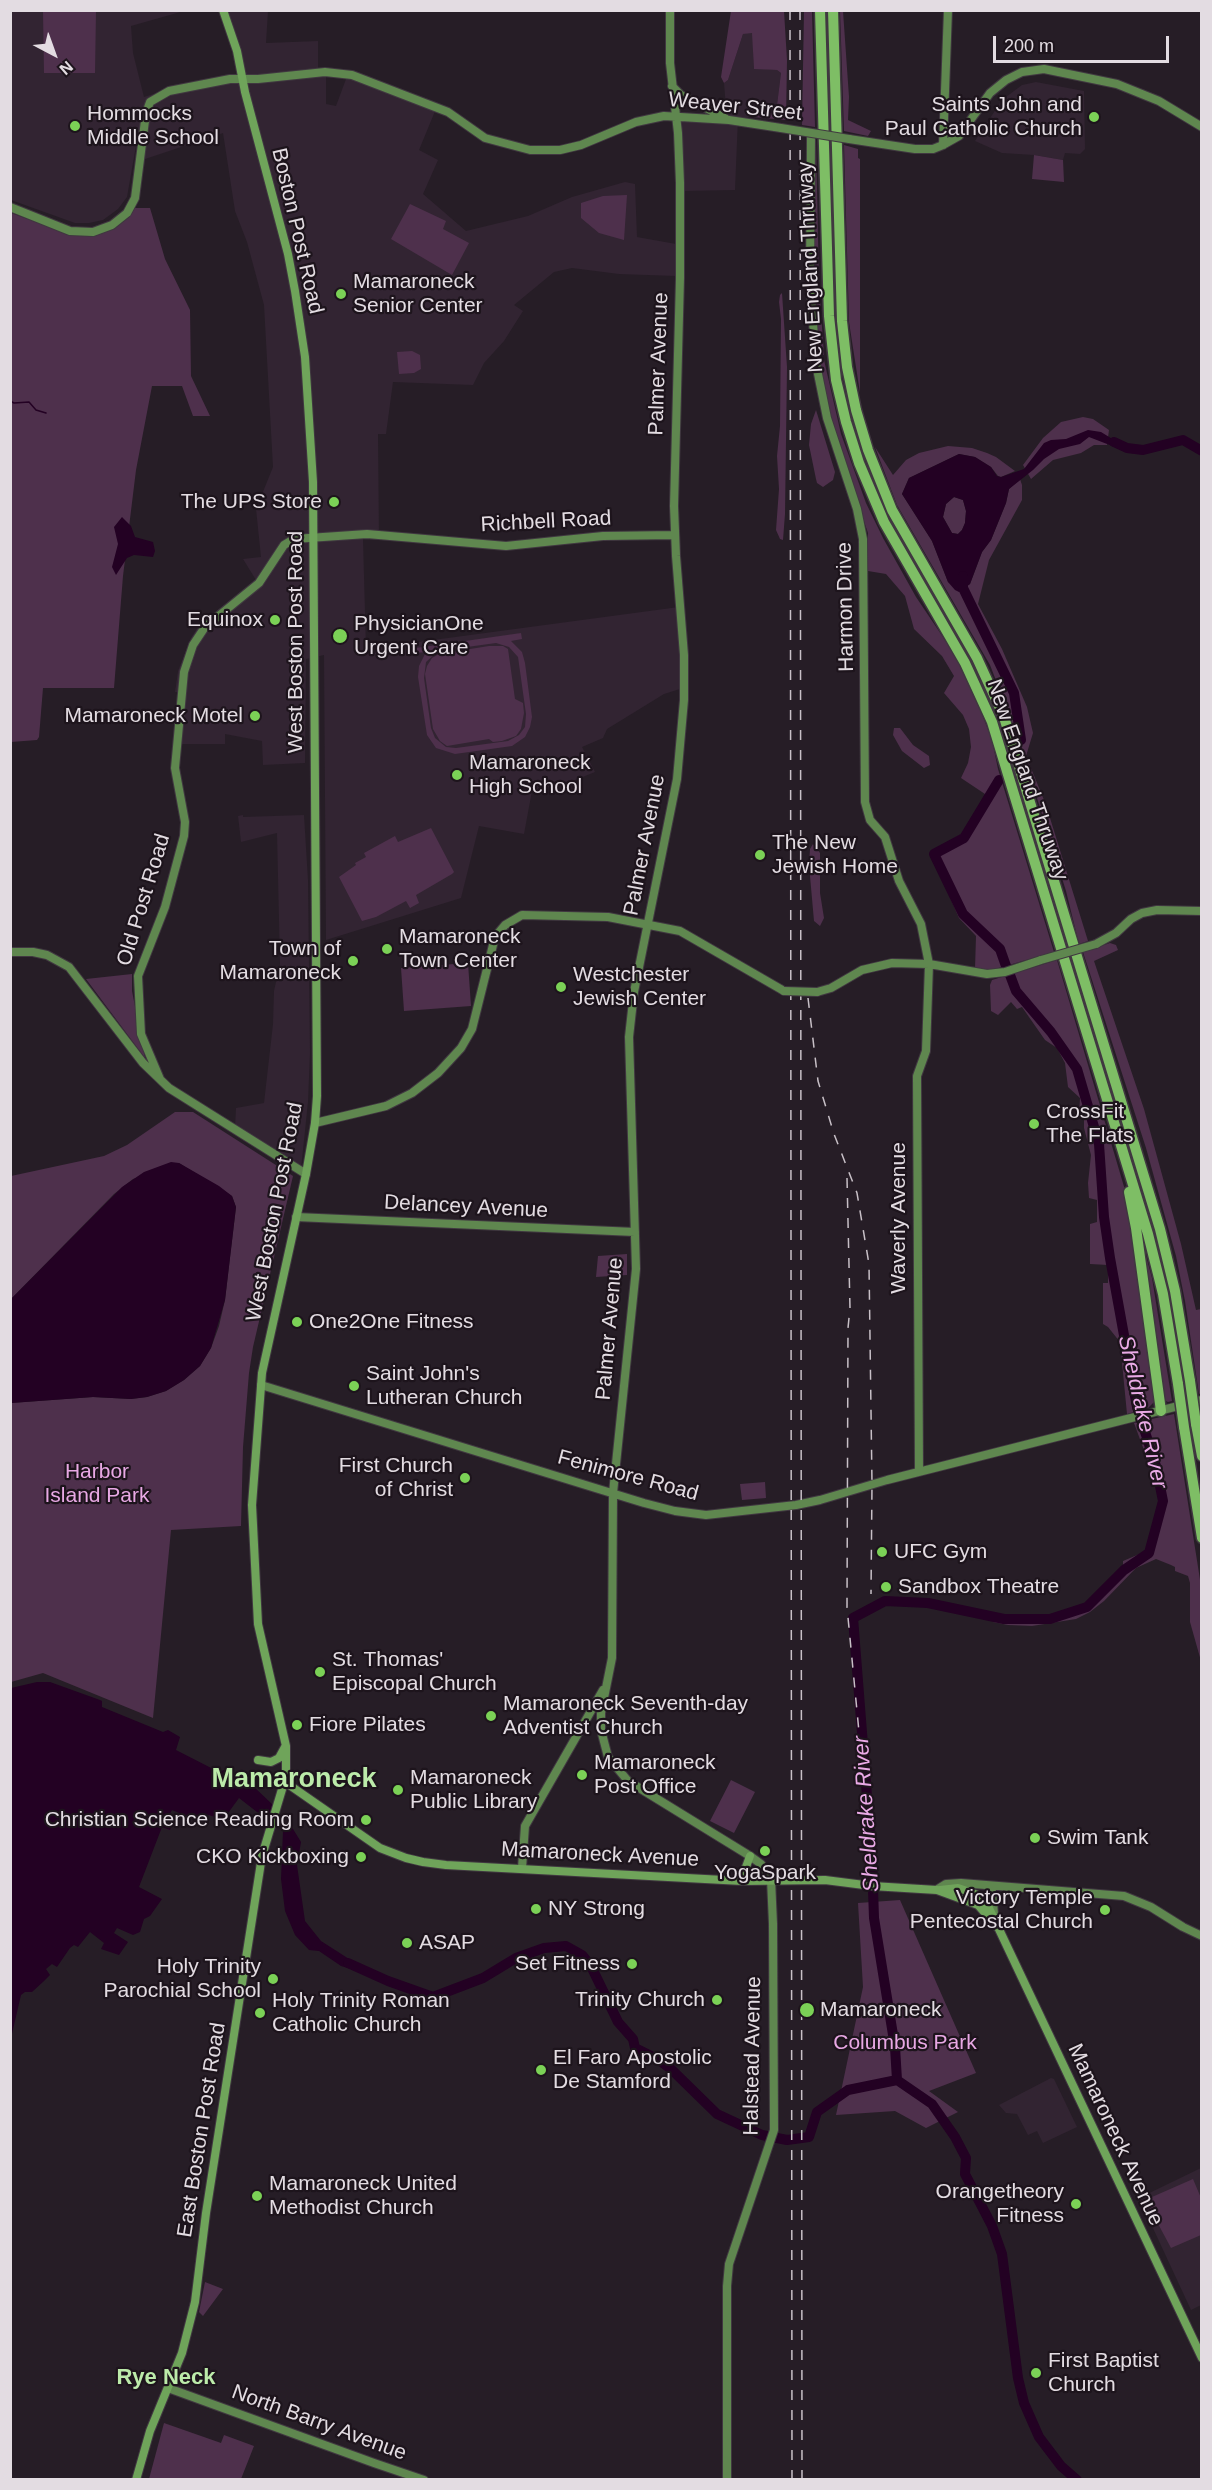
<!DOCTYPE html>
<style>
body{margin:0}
#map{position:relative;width:1212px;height:2490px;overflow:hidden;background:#261d26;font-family:Helvetica,sans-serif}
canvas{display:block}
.frame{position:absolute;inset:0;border:12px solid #e3dce2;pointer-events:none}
.north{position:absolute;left:24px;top:24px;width:60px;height:60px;-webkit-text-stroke:4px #1d141c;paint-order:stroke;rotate:139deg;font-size:16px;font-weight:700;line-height:24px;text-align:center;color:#e3dce2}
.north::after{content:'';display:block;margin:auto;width:21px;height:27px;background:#e3dce2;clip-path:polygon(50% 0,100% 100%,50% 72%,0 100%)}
.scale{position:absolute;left:993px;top:36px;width:176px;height:27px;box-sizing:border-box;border:3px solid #e3dce2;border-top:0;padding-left:8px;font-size:18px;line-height:21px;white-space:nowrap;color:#e3dce2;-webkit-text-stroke:4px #1d141c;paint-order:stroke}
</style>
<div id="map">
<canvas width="1212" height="2490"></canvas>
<div class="frame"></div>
<div class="north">N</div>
<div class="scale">200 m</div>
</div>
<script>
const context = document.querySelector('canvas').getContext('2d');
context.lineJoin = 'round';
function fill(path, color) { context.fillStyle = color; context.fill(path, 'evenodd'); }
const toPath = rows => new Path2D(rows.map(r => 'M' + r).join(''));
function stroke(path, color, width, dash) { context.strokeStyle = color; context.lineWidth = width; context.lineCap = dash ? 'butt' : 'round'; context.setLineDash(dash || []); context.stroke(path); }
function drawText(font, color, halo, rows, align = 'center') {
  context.font = font + ' Helvetica,sans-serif'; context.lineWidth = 4.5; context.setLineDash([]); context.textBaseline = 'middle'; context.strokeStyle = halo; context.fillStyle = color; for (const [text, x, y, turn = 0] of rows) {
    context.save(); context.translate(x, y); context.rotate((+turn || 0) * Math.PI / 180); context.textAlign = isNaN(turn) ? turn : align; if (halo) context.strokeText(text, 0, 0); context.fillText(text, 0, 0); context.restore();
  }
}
const built = toPath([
 [11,10,184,11,131,26,133,53,144,97,179,86,240,77,232,39,220,11,268,11,266,43,318,41,318,69,326,70,326,104,336,106,349,71,438,104,419,150,438,160,423,194,466,231,528,216,572,197,625,182,635,184,637,237,676,244,676,276,619,274,572,268,554,272,514,305,523,311,504,341,484,363,473,385,393,382,386,434,378,434,379,540,363,539,366,649,679,607,683,688,664,694,607,729,603,738,582,747,595,772,565,784,532,791,524,834,479,826,461,898,326,940,324,655,306,659,305,763,263,765,262,741,225,734,225,744,182,744,183,692,175,692,178,671,191,638,200,624,256,580,243,559,261,557,256,509,273,467,264,305,247,242,235,211,223,133,142,160,137,140,127,197,118,209,103,220,89,223,75,223,11,200],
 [748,32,753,33,754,68,777,70,781,73,776,113,758,112,753,117,738,118,735,190,681,191,679,119,727,121,724,83,728,80,743,34],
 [1036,82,1084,91,1085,149,1080,154,1065,153,1063,160,1034,155,1002,153,975,141,1002,100,1022,85],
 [243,815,243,817,304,815,308,880,310,1053,308,1102,301,1169,235,1128,236,1108,264,1103,273,1024,274,991,280,964,277,833,241,842,238,816],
 [1051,2078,1054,2079,1077,2127,1043,2143,1037,2131,1028,2135,1017,2114,1006,2113,999,2105],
 [1201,2168,1201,2305,1191,2310,1139,2198]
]);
const green = toPath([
 [43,11,96,11,95,73,44,73],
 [731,11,784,11,787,60,786,120,753,117,758,112,776,113,781,73,777,70,754,69,752,33,743,34,728,80,724,83,721,77],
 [804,11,812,11,815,127,802,125],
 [840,11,843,11,849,97,848,120,871,131,868,136,844,131],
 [814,140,816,140,819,285,824,355,818,352,815,324],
 [844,145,858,149,858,158,860,159,860,393,849,322],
 [1034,155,1063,160,1064,182,1032,179],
 [627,195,624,240,599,233,581,218,581,203,603,196],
 [410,204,446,221,443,229,469,243,452,275,391,239],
 [133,208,150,208,165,259,190,310,191,376,210,416,193,416,182,386,152,386,136,470,123,576,114,688,43,688,39,737,37,740,11,742,11,213,70,234,94,236,113,228],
 [782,293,787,367,785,514,783,540,780,539,776,530,779,489,777,456,780,426,781,319,779,302,780,295],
 [412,351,420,355,421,369,414,373,399,374,397,352],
 [819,358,824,360,841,434,866,503,883,538,916,597,957,658,977,701,992,740,998,769,1054,952,988,971,975,969,976,936,959,918,930,852,965,832,988,796,961,778,968,763,971,747,969,729,963,715,944,693,954,676,942,656,914,629,905,596,886,574,868,571,868,533,834,433],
 [816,410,835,472,833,480,823,487,817,483,816,479,809,445,811,424],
 [1083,417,1093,419,1109,430,1107,445,1094,445,1081,453,1053,460,1031,479,1023,465,1043,438,1061,422],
 [948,446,972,448,987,453,996,457,1015,471,1001,477,998,476,991,467,975,457,959,454,909,478,902,494,932,541,948,582,963,588,970,584,982,552,991,540,1006,503,1009,489,1020,479,1022,485,1022,500,989,560,978,604,1002,649,1027,707,1033,733,1026,756,1046,805,1088,941,1079,944,1066,891,1018,737,990,665,897,505,875,447,893,475,906,460,919,453],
 [954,497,963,500,966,511,965,523,962,530,958,534,952,533,943,517,946,504],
 [521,633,522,639,511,641,522,652,525,663,532,717,530,727,525,737,512,746,455,754,436,748,427,735,418,677,419,666,426,652,416,653,416,648],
 [496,643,509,647,518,657,526,714,525,727,519,735,508,741,456,748,446,747,435,738,431,728,424,678,426,662,438,651],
 [489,646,503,646,508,649,515,699,523,703,524,713,521,729,516,736,502,741,493,742,489,739,447,746,440,741,433,729,425,674,427,666,432,658,439,654],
 [894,728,900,728,913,745,929,756,930,765,924,768,902,751,893,735],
 [431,828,454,872,452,874,416,895,419,903,410,908,406,901,376,917,362,921,339,877,356,865,355,863,366,857,364,853,395,836,398,842],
 [813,844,820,853,820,893,824,918,820,926,814,921,809,865,810,849],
 [1110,943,1116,945,1118,950,1094,961,1144,1109,1181,1244,1196,1310,1201,1309,1201,1393,1199,1394,1185,1301,1176,1256,1146,1148,1083,952],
 [1057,960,1125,1190,1137,1263,1155,1401,1148,1408,1127,1414,1120,1342,1108,1327,1103,1324,1103,1283,1108,1283,1108,1265,1090,1264,1090,1224,1097,1222,1097,1200,1089,1198,1088,1183,1091,1155,1084,1128,1084,1114,1079,1114,1080,1098,1068,1087,1065,1063,1057,1048,1045,1040,1022,1007,1017,1009,1011,1002,998,1015,991,1011,990,985,992,980],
 [468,963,471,1006,404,1011,401,968],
 [132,974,132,991,145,1058,86,979],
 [175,1112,193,1112,293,1176,253,1347,249,1373,243,1447,241,1526,171,1530,153,1718,43,1673,11,1682,11,1403,93,1397,131,1399,147,1397,166,1391,184,1380,200,1366,211,1348,219,1326,225,1300,236,1207,232,1196,179,1163,133,1179,114,1194,11,1299,11,1176,104,1156,127,1145],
 [627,1254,627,1275,596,1277,598,1256],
 [1144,1256,1146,1256,1152,1278,1172,1401,1168,1402,1164,1400],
 [1174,1414,1201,1586,1201,1661,1190,1622,1190,1583,1188,1576,1175,1571,1175,1567,1171,1565,1156,1559,1136,1568,1104,1601,1090,1612,1076,1619,1032,1626,1008,1625,993,1622,988,1612,995,1616,1049,1616,1085,1604,1123,1568,1123,1561,1149,1550,1160,1499,1156,1476,1152,1472,1134,1423],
 [765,1482,766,1498,742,1500,740,1484],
 [731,1780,755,1792,734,1833,710,1821],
 [900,1900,976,2073,929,2091,958,2112,926,2128,895,2111,836,2115,863,1987,858,1903],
 [1193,2179,1201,2198,1201,2235,1171,2248,1148,2205,1152,2197],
 [205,2282,223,2289,203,2316,199,2312],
 [164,2423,221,2443,224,2435,254,2446,241,2479,149,2479]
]);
const water = toPath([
 [1088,430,1101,432,1127,448,1120,449,1089,437,1080,444,1059,449,1044,459,1033,470,1009,489,1006,503,991,540,982,552,970,584,959,592,955,590,948,582,932,541,902,494,909,478,959,454,975,457,991,467,997,476,1001,477,1024,469,1044,443,1051,440,1066,439],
 [954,497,963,500,966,511,965,523,962,530,958,534,952,533,943,517,946,504],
 [122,517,131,526,135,537,153,542,155,551,153,557,134,555,127,558,116,575,112,567,118,544,114,527],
 [171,1162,179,1163,219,1186,232,1196,236,1207,225,1300,211,1348,200,1366,184,1380,166,1391,147,1397,131,1399,93,1397,11,1403,11,1299,122,1187,144,1172],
 [37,1682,50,1682,100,1700,102,1701,102,1707,163,1732,168,1730,180,1737,176,1750,219,1772,224,1770,239,1777,252,1785,273,1805,271,1810,293,1829,301,1842,297,1865,305,1921,321,1941,360,1966,361,1972,341,1966,319,1951,309,1950,295,1935,285,1911,281,1879,283,1831,268,1816,257,1812,239,1798,223,1820,209,1815,191,1818,172,1810,166,1821,172,1824,170,1830,162,1827,139,1887,162,1899,150,1916,144,1919,140,1932,133,1935,117,1928,114,1933,128,1942,119,1955,101,1949,104,1943,90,1932,78,1947,74,1945,70,1948,57,1967,52,1964,46,1969,50,1975,44,1981,32,1992,25,1992,21,1995,11,2038,11,1688]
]);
const stream = toPath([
 [10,401,14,403,29,402,36,410,46,413]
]);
const river = toPath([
 [1114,442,1127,448,1143,450,1183,440,1202,451],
 [963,576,963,588,1014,693,1021,740],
 [999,780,964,838,934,854,963,914,1000,949,1006,966],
 [348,1963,388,1981,433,1997,483,1978,516,1958,544,1948,566,1946,582,1955,591,1966,618,2022,633,2039,635,2048,659,2060,671,2069,717,2114,762,2135,787,2140,809,2137,817,2112,848,2090,897,2080,932,2104,955,2137,966,2158,965,2174,992,2226,1002,2254,1018,2378,1024,2403,1039,2437,1061,2466,1077,2480],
 [897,2080,895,2047,874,1918,872,1860,853,1618,885,1601,928,1603,1004,1619,1050,1619,1087,1607,1124,1570,1149,1553,1163,1501,1156,1466,1137,1407,1110,1258,1104,1217,1099,1144,1077,1069,1051,1032,1016,991,1010,975]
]);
const secondary = toPath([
 [670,10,670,63,678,133,680,183,680,278,674,506,676,556,684,655,684,700,677,779,634,992,629,1037,636,1269,613,1493,612,1658,601,1713,601,1730,608,1757,628,1781,750,1856,761,1864,771,1879,773,1924,774,2130,729,2264,727,2286,727,2480],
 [672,86,681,95,725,118],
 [811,133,810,281,816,364,827,418,857,509,863,539,865,802,870,820,885,837,899,881,921,924,929,964,926,1051,917,1076,919,1472],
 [849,139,915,149,933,149,943,145,959,136,990,93,1006,80,1022,72,1044,69,1117,84,1159,101,1202,127],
 [943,145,948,10],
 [10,207,70,231,93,232,112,225,127,213,135,198,146,113,150,102,169,91,230,79,258,79,325,72,352,75,448,112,485,138,530,150,560,150,581,145,636,122,664,116,729,120,781,128],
 [1096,944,1116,933,1131,919,1142,913,1157,910,1202,911],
 [10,952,33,952,47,955,69,967,143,1063,169,1088,306,1174],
 [817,992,831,988,862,970,892,963,929,964,987,974,1005,972,1041,960],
 [160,1079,141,1034,138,976,165,907,184,836,185,822,175,768,184,672,193,645,205,627,259,583,284,545,294,539,367,534,506,546,603,536,674,535],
 [315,1123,386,1106,412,1093,438,1073,461,1048,472,1029,495,937,505,925,522,915,608,917,680,931,784,991],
 [296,1217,635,1232],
 [261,1385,644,1503,675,1511,706,1515,796,1505,820,1500,887,1480,1202,1400],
 [522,1868,525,1826,603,1690],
 [938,1889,946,1884,961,1883,1124,1896,1151,1907,1183,1927,1202,1936],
 [992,1890,994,1914],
 [168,2388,374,2463,424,2480]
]);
const primary = toPath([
 [258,1760,271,1762,279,1758,285,1747],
 [285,1782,380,1848,406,1858,423,1862,446,1865,742,1881,825,1880,872,1886,937,1890,978,1905,997,1927],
 [737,1880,746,1867,750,1856],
 [940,1890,958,1888,970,1892,977,1895,988,1906,1202,2358],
 [136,2480,150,2431,182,2353,195,2302,206,2213,262,1856,286,1776,286,1746,258,1624,252,1505,262,1373,306,1174,315,1123,317,1096,313,482,305,357,295,291,288,254,245,92,237,51,223,10]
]);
const highway = toPath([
 [820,10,829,316,836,380,846,422,859,463,884,522,965,663,992,722,1148,1234,1163,1294,1178,1384],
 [833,10,842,321,847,367,856,410,868,450,892,510,977,658,1004,717,1160,1229,1175,1291,1190,1381],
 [1129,1192,1136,1228,1161,1411],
 [1196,1424,1202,1456],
 [1184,1427,1202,1538]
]);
const rail = toPath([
 [790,10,792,2480],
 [800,10,802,2480],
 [808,998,818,1081,834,1134,857,1193,869,1264,872,1484,871,1594],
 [847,1178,850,1308,848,1328,847,1607,859,1732]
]);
const secondaryBridge = toPath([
 [781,128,849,139],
 [1041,960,1096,944],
 [784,991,817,992]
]);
const highwayBridge = toPath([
 [1190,1381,1196,1424],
 [1178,1384,1184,1427]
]);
const markers = [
 [1094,117,6,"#7bd156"],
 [75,126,6,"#7bd156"],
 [341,294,6,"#7bd156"],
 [334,502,6,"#7bd156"],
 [275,620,6,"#7bd156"],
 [340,636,8,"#7bd156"],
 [255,716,6,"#7bd156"],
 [457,775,6,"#7bd156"],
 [760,855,6,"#7bd156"],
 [387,949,6,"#7bd156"],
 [353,961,6,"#7bd156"],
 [561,987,6,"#7bd156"],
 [1034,1124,6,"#7bd156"],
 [297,1322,6,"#7bd156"],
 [354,1386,6,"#7bd156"],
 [465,1478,6,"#7bd156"],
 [882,1552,6,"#7bd156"],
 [886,1587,6,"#7bd156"],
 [320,1672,6,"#7bd156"],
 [491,1716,6,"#7bd156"],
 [297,1725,6,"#7bd156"],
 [582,1775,6,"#7bd156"],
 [398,1790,6,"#7bd156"],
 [366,1820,6,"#7bd156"],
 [1035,1838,6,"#7bd156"],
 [765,1851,6,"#7bd156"],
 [361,1857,6,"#7bd156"],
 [536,1909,6,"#7bd156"],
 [1105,1910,6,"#7bd156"],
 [407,1943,6,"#7bd156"],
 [632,1964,6,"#7bd156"],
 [273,1979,6,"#7bd156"],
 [717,2000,6,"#7bd156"],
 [807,2010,8,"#7bd156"],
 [260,2013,6,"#7bd156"],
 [541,2070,6,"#7bd156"],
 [257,2196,6,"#7bd156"],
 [1076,2204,6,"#7bd156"],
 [1036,2373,6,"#7bd156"]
];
const poiNames = [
 ["Saints John and",1082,105,"right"],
 ["Paul Catholic Church",1082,129,"right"],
 ["Hommocks",87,114],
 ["Middle School",87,138],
 ["Mamaroneck",353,282],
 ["Senior Center",353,306],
 ["The UPS Store",322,502,"right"],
 ["Equinox",263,620,"right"],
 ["PhysicianOne",354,624],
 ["Urgent Care",354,648],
 ["Mamaroneck Motel",243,716,"right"],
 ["Mamaroneck",469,763],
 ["High School",469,787],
 ["The New",772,843],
 ["Jewish Home",772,867],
 ["Mamaroneck",399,937],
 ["Town Center",399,961],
 ["Town of",341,949,"right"],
 ["Mamaroneck",341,973,"right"],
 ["Westchester",573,975],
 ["Jewish Center",573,999],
 ["CrossFit",1046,1112],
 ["The Flats",1046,1136],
 ["One2One Fitness",309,1322],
 ["Saint John's",366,1374],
 ["Lutheran Church",366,1398],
 ["First Church",453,1466,"right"],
 ["of Christ",453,1490,"right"],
 ["UFC Gym",894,1552],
 ["Sandbox Theatre",898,1587],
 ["St. Thomas'",332,1660],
 ["Episcopal Church",332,1684],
 ["Mamaroneck Seventh-day",503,1704],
 ["Adventist Church",503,1728],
 ["Fiore Pilates",309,1725],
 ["Mamaroneck",594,1763],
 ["Post Office",594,1787],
 ["Mamaroneck",410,1778],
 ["Public Library",410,1802],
 ["Christian Science Reading Room",354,1820,"right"],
 ["Swim Tank",1047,1838],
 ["CKO Kickboxing",349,1857,"right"],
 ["YogaSpark",765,1873,"center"],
 ["Victory Temple",1093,1898,"right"],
 ["Pentecostal Church",1093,1922,"right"],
 ["NY Strong",548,1909],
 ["ASAP",419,1943],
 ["Set Fitness",620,1964,"right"],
 ["Holy Trinity",261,1967,"right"],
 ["Parochial School",261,1991,"right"],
 ["Trinity Church",705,2000,"right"],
 ["Holy Trinity Roman",272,2001],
 ["Catholic Church",272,2025],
 ["Mamaroneck",820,2010],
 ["El Faro Apostolic",553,2058],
 ["De Stamford",553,2082],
 ["Mamaroneck United",269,2184],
 ["Methodist Church",269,2208],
 ["Orangetheory",1064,2192,"right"],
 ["Fitness",1064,2216,"right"],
 ["First Baptist",1048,2361],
 ["Church",1048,2385]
];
const streetNames = [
 ["Weaver Street",735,107,6],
 ["Boston Post Road",297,231,77],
 ["New England Thruway",811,267,-93],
 ["Palmer Avenue",659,364,-88],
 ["Richbell Road",546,522,-3],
 ["Harmon Drive",846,607,-91],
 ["West Boston Post Road",296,642,-90],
 ["New England Thruway",1027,780,71],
 ["Palmer Avenue",645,845,-79],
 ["Old Post Road",144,900,-73],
 ["Delancey Avenue",466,1207,3],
 ["West Boston Post Road",275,1212,-79],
 ["Waverly Avenue",899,1218,-90],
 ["Palmer Avenue",610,1329,-85],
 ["Fenimore Road",628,1476,15],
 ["Mamaroneck Avenue",600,1855,3],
 ["Halstead Avenue",753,2056,-89],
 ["East Boston Post Road",202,2130,-81],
 ["Mamaroneck Avenue",1115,2135,65],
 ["North Barry Avenue",319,2423,20]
];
const parkNames = [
 ["Harbor",97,1472],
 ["Island Park",97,1496],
 ["Columbus Park",905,2043]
];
const waterNames = [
 ["Sheldrake River",1142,1412,77],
 ["Sheldrake River",867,1814,-94]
];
const neighbourhoodNames = [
 ["Rye Neck",166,2378]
];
const districtNames = [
 ["Mamaroneck",294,1780]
];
fill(built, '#322432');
fill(green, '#4e304c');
fill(water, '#230123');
stroke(stream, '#230123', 1.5);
stroke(river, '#230123', 10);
stroke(secondary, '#403840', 10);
stroke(primary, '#403840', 10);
stroke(highway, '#403840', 13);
stroke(secondary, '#5f874f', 8);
stroke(primary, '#6fa45a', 8);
stroke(highway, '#7ebe65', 10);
stroke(rail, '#c8c0c7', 1.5, [10, 10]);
stroke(secondaryBridge, '#403840', 10, []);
stroke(highwayBridge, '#403840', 13, []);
stroke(secondaryBridge, '#5f874f', 8);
stroke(highwayBridge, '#7ebe65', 10);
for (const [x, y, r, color] of markers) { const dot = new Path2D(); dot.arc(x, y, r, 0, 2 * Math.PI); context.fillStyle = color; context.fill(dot); stroke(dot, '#1d141c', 2); }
drawText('21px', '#e3dce2', '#1d141c', poiNames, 'left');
drawText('21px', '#e3dce2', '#1d141c', streetNames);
drawText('21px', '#e8a8e4', '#1d141c', parkNames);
drawText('italic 22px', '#eaaae6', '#1d141c', waterNames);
drawText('bold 22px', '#bcebaa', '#1d141c', neighbourhoodNames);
drawText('bold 27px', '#bcebaa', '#1d141c', districtNames);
</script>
